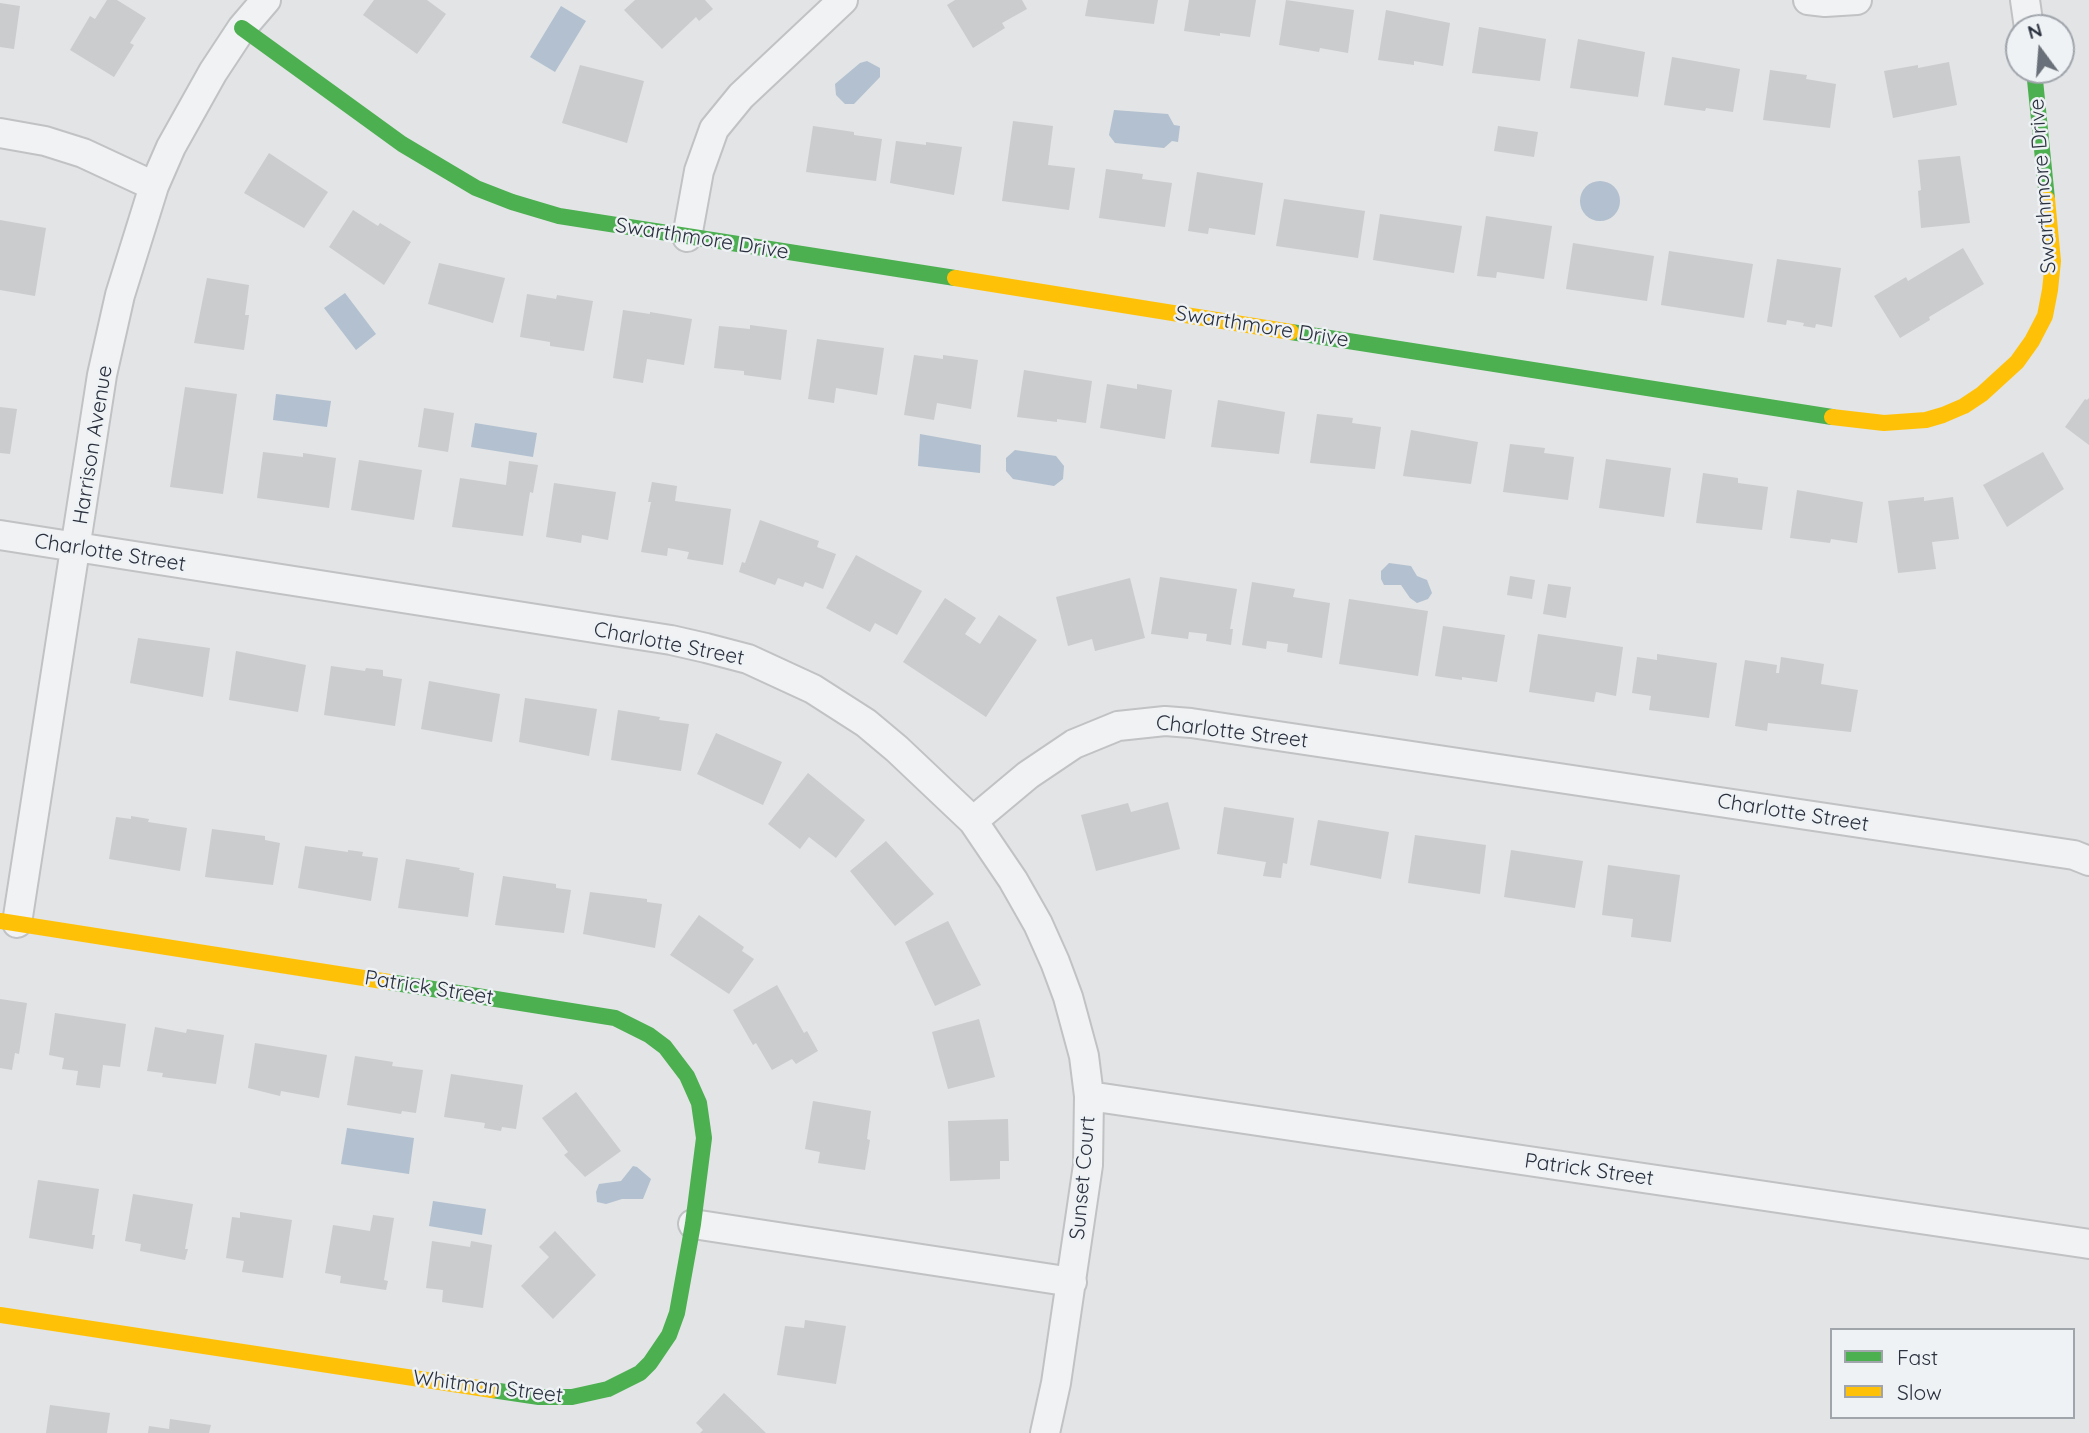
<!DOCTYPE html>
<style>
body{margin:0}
#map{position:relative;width:2089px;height:1433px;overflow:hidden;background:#e2e4e6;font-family:Quicksand,sans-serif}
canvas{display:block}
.legend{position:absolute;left:1830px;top:1328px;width:245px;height:91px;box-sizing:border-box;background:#eff2f5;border:2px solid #a0a5ac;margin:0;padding:9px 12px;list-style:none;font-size:21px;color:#2a313e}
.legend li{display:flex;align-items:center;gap:14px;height:35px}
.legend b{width:35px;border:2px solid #a0a5ac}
.north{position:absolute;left:2005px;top:14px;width:70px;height:70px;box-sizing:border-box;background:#eff2f5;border:2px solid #a0a5ac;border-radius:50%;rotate:344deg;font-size:19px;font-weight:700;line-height:28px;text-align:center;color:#2a313e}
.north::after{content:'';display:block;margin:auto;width:24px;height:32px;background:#6a7079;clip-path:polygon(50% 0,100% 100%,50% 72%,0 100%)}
</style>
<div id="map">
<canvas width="2089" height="1433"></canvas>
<ul class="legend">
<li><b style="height:9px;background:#4caf50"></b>Fast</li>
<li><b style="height:9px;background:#ffc107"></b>Slow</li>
</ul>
<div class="north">N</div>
</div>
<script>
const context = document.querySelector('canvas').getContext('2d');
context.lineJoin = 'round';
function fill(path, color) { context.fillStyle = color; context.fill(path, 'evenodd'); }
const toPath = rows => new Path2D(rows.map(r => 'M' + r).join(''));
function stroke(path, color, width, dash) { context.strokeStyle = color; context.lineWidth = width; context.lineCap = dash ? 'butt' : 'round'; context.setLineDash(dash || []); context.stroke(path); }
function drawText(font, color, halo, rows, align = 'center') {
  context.font = font + ' Quicksand,sans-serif'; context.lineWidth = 5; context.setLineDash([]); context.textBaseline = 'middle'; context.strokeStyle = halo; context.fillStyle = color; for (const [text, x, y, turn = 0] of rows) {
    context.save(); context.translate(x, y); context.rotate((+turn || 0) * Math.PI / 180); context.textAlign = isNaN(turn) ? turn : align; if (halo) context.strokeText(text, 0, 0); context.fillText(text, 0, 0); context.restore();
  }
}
const water = toPath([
 [561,6,586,21,555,72,530,57],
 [867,61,880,68,880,77,854,104,845,104,836,95,835,84,860,63],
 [1114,110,1168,114,1174,125,1180,126,1178,142,1172,141,1164,148,1115,143,1109,135],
 '1580 201a20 20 0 1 1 40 0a20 20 0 1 1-40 0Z',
 [345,293,376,334,356,350,324,308],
 [276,394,331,401,327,427,273,420],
 [475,423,537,433,533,457,471,447],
 [920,434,981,445,980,473,918,466],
 [1015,450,1056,456,1064,466,1063,479,1054,486,1013,479,1006,471,1006,458],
 [1389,563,1411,566,1417,576,1427,580,1432,593,1428,599,1417,603,1410,598,1401,585,1384,585,1381,579,1381,571],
 [347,1128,414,1138,409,1174,341,1164],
 [633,1166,637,1167,651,1179,643,1199,622,1199,606,1204,597,1202,596,1192,599,1184,621,1181],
 [433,1201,486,1209,482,1235,429,1226]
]);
const building = toPath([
 [107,0,117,0,146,18,130,43,134,45,114,77,70,50,90,16,95,19],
 [374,0,427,0,446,14,417,54,363,15],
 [635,0,705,0,713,9,699,21,696,17,662,49,624,10],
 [955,0,1022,0,1027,9,1002,23,1005,28,973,48,947,5],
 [1088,0,1158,0,1154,24,1085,16],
 [1189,0,1256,0,1250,37,1220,33,1220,36,1184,31],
 [1286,0,1354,10,1348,53,1320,48,1319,52,1279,45],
 [0,3,20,6,14,49,0,47],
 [1386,10,1450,23,1443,66,1414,61,1414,65,1378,60],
 [1479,27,1546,39,1540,81,1472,73],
 [1578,39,1645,52,1638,97,1570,88],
 [1672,57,1740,69,1733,112,1706,108,1705,111,1664,105],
 [1949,62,1957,105,1893,118,1884,71,1918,65,1918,68],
 [580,65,644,81,627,143,562,123],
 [1770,70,1807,75,1806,79,1836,84,1830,128,1763,120],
 [1013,121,1053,126,1048,165,1075,168,1069,210,1002,201],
 [813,126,854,132,854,135,882,139,876,181,806,172],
 [1498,126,1538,132,1534,157,1494,151],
 [896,141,926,145,926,142,962,147,954,195,890,183],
 [269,153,328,192,304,228,244,193],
 [1960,156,1970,223,1921,228,1918,191,1921,190,1918,160],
 [1106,169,1143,174,1142,179,1172,183,1165,227,1099,218],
 [1197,172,1263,183,1255,235,1209,228,1208,234,1188,231],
 [1284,199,1365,211,1358,258,1276,246],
 [353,210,378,226,380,223,411,242,384,285,329,247],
 [1380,214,1462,226,1454,273,1373,260],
 [1486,216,1552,226,1544,279,1497,272,1496,278,1477,276],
 [0,220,46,228,35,296,0,290],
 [1573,243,1654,256,1647,301,1566,289],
 [1963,248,1984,284,1929,317,1930,320,1900,338,1874,296,1906,277,1908,281],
 [1669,251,1753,264,1744,318,1661,305],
 [1777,259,1841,268,1832,327,1816,324,1815,328,1803,326,1804,323,1787,320,1786,325,1767,322],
 [439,263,505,278,493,323,428,304],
 [207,278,249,285,245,315,249,315,244,350,194,343],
 [527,294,556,299,557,295,593,301,584,351,550,346,550,342,520,337],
 [623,310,650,314,650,312,692,319,684,365,647,359,643,383,613,378],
 [750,325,787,330,781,380,744,375,744,371,714,368,719,326,750,329],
 [817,339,884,348,877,395,836,388,834,403,808,399],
 [914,355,943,359,943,355,978,360,971,409,937,403,934,420,904,415],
 [1024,370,1092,381,1086,423,1057,419,1057,422,1017,417],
 [1107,384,1137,389,1137,384,1172,390,1165,439,1100,428],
 [185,387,237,394,223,494,170,487],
 [2089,398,2089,445,2065,427,2085,399,2087,400],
 [1218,400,1285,412,1279,454,1211,447],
 [0,407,17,409,10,454,0,453],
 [424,408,454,413,448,452,418,447],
 [1317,414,1353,418,1352,423,1381,427,1375,469,1310,463],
 [1411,430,1478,442,1471,484,1403,476],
 [1510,444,1545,448,1544,453,1574,457,1568,500,1503,492],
 [263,452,303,457,303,453,336,458,329,508,257,498],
 [2043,452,2064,489,2007,527,1983,485],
 [1606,459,1671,468,1664,517,1599,508],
 [359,460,422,470,414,520,351,510],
 [509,461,538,465,533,493,530,492,523,536,452,527,460,478,506,485],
 [1703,473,1738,478,1738,483,1768,487,1762,530,1696,523],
 [652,482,677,486,675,501,731,509,723,565,687,559,689,552,668,548,667,556,641,552,651,502,648,502],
 [554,483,616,492,608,540,582,535,581,543,546,537],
 [1797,490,1863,502,1857,543,1831,539,1830,543,1790,538],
 [1924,497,1924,501,1953,497,1959,539,1932,542,1936,569,1898,573,1888,501],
 [760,520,819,541,817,547,836,554,823,589,805,582,803,587,778,578,775,585,739,572,742,562,745,563],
 [856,555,922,591,897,635,875,623,870,632,826,608],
 [1510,576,1535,580,1532,599,1507,595],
 [1160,577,1237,589,1230,629,1233,629,1231,645,1206,641,1207,634,1189,632,1188,639,1151,634],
 [1130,578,1145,638,1095,651,1092,639,1068,646,1056,597],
 [1252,582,1295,589,1293,597,1330,603,1322,658,1287,652,1288,644,1267,641,1266,649,1242,645],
 [1548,584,1571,587,1566,618,1543,614],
 [945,598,976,618,965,634,980,644,999,615,1037,640,986,717,903,662],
 [1349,599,1428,611,1418,676,1339,664],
 [1443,626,1505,635,1497,682,1462,677,1462,680,1435,676],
 [1538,634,1623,647,1616,696,1596,692,1594,702,1529,692],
 [138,638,210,648,203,697,130,683],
 [236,651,306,665,298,712,229,700],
 [1657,654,1717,663,1709,718,1649,710,1651,696,1632,693,1637,657,1657,660],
 [1781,657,1824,664,1821,684,1858,690,1851,732,1768,723,1767,731,1735,726,1745,660,1777,665,1776,673,1779,673],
 [331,666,365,671,366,668,383,670,383,676,402,679,395,726,324,715],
 [429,681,500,694,492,742,421,729],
 [525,698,597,709,589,756,519,742],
 [618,710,660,717,659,720,689,724,681,771,611,760],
 [716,733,782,762,763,805,697,774],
 [808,773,865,820,836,858,809,837,800,849,768,824],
 [1168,802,1180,849,1096,871,1081,815,1128,803,1131,812],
 [1224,807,1294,818,1287,864,1283,863,1281,878,1263,876,1266,862,1217,854],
 [131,816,149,819,148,822,187,828,180,871,109,859,116,817,131,819],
 [1318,820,1389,832,1381,879,1310,865],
 [212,829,265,836,265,840,280,843,273,885,205,877],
 [1415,835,1486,845,1480,894,1408,883],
 [886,841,934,894,895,926,850,871],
 [305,846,348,852,348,850,363,852,362,856,378,858,371,901,298,888],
 [1511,850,1583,861,1575,908,1504,897],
 [406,859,460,868,459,870,474,873,468,917,398,908],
 [1608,865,1680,875,1671,942,1631,937,1633,919,1602,915],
 [503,876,556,884,556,888,571,890,564,933,495,925],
 [590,892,647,899,647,902,662,904,655,948,583,934],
 [699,915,744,947,742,951,754,959,729,994,670,955],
 [948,921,981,985,935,1006,905,942],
 [777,985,804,1033,807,1031,818,1051,796,1064,792,1059,772,1070,756,1043,753,1045,733,1010],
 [0,999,27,1003,19,1054,15,1053,12,1070,0,1068],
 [55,1013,126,1024,120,1067,103,1065,100,1088,76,1085,78,1071,62,1069,64,1058,49,1055],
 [979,1019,995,1077,948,1089,932,1032],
 [155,1027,186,1033,187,1029,224,1035,216,1084,162,1077,163,1073,147,1071],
 [255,1043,327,1055,319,1098,281,1091,280,1096,248,1088],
 [355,1056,393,1062,392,1066,423,1070,416,1113,402,1111,401,1114,347,1105],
 [451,1074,523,1085,516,1129,502,1127,501,1131,484,1128,485,1123,444,1117],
 [576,1092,621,1151,585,1177,564,1155,568,1152,542,1118],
 [813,1101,871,1111,867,1139,870,1140,865,1170,818,1163,820,1152,805,1149],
 [1008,1119,1009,1161,1000,1161,1000,1179,950,1181,948,1121],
 [38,1180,99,1189,92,1235,95,1235,93,1249,29,1238],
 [133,1194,193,1204,185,1249,188,1249,185,1260,140,1251,141,1244,125,1241],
 [240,1212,292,1220,283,1278,242,1272,244,1261,226,1258,232,1217,240,1218],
 [373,1215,394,1218,384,1280,388,1281,386,1290,340,1283,341,1276,325,1273,333,1225,370,1231],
 [555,1231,596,1275,553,1319,521,1286,549,1257,539,1247],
 [432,1241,470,1247,471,1241,492,1245,483,1308,442,1302,443,1290,426,1288],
 [805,1320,846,1326,836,1384,777,1375,785,1326,804,1328],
 [724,1393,766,1433,700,1433,703,1430,696,1423],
 [50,1405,110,1413,107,1433,46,1433],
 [170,1419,211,1425,209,1433,148,1433,149,1426,169,1429]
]);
const street = toPath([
 [1808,0,1825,2,1857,0],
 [2025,0,2029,28],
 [0,133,45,141,83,153,154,186],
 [687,237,699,171,714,129,741,96,843,0],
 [0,535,671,640,706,648,748,659,813,689,866,723,897,749,973,821,1013,880,1038,924,1055,962,1068,997,1084,1056,1089,1096,1088,1165,1056,1383,1045,1433],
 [973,821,1028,775,1074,744,1118,726,1165,721,1191,723,2074,855,2089,861],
 [17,923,102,375,120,295,154,186,171,147,213,72,242,28,266,0],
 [1089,1096,2089,1244],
 [693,1224,1072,1282]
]);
const fast = toPath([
 [242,28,402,144,476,188,512,202,559,216,955,278],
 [2034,70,2047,199],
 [1291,332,1832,417],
 [389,982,615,1018,649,1035,665,1047,687,1076,699,1103,704,1138,693,1224,677,1313,669,1335,650,1363,640,1373,608,1389,572,1397,539,1397,492,1390]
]);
const slow = toPath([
 [955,278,1291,332],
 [1832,417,1884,423,1926,420,1943,415,1964,406,1982,394,2017,362,2032,341,2045,316,2050,290,2053,261,2047,199],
 [0,921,389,982],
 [0,1315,492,1390]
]);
const streetNames = [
 ["Swarthmore Drive",2043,186,-94],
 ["Swarthmore Drive",702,239,9],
 ["Swarthmore Drive",1262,327,9],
 ["Harrison Avenue",93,445,-81],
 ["Charlotte Street",110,553,9],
 ["Charlotte Street",669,644,11],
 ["Charlotte Street",1232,732,7],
 ["Charlotte Street",1793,813,9],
 ["Patrick Street",429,988,9],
 ["Patrick Street",1589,1170,8],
 ["Sunset Court",1083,1178,-85],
 ["Whitman Street",488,1387,7]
];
fill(water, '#b2c0cf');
fill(building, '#caccce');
stroke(street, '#c0c2c4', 32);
stroke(street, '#f0f2f3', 28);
stroke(fast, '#4caf50', 16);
stroke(slow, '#ffc107', 16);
drawText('21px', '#2a313e', '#eff2f5', streetNames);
</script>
